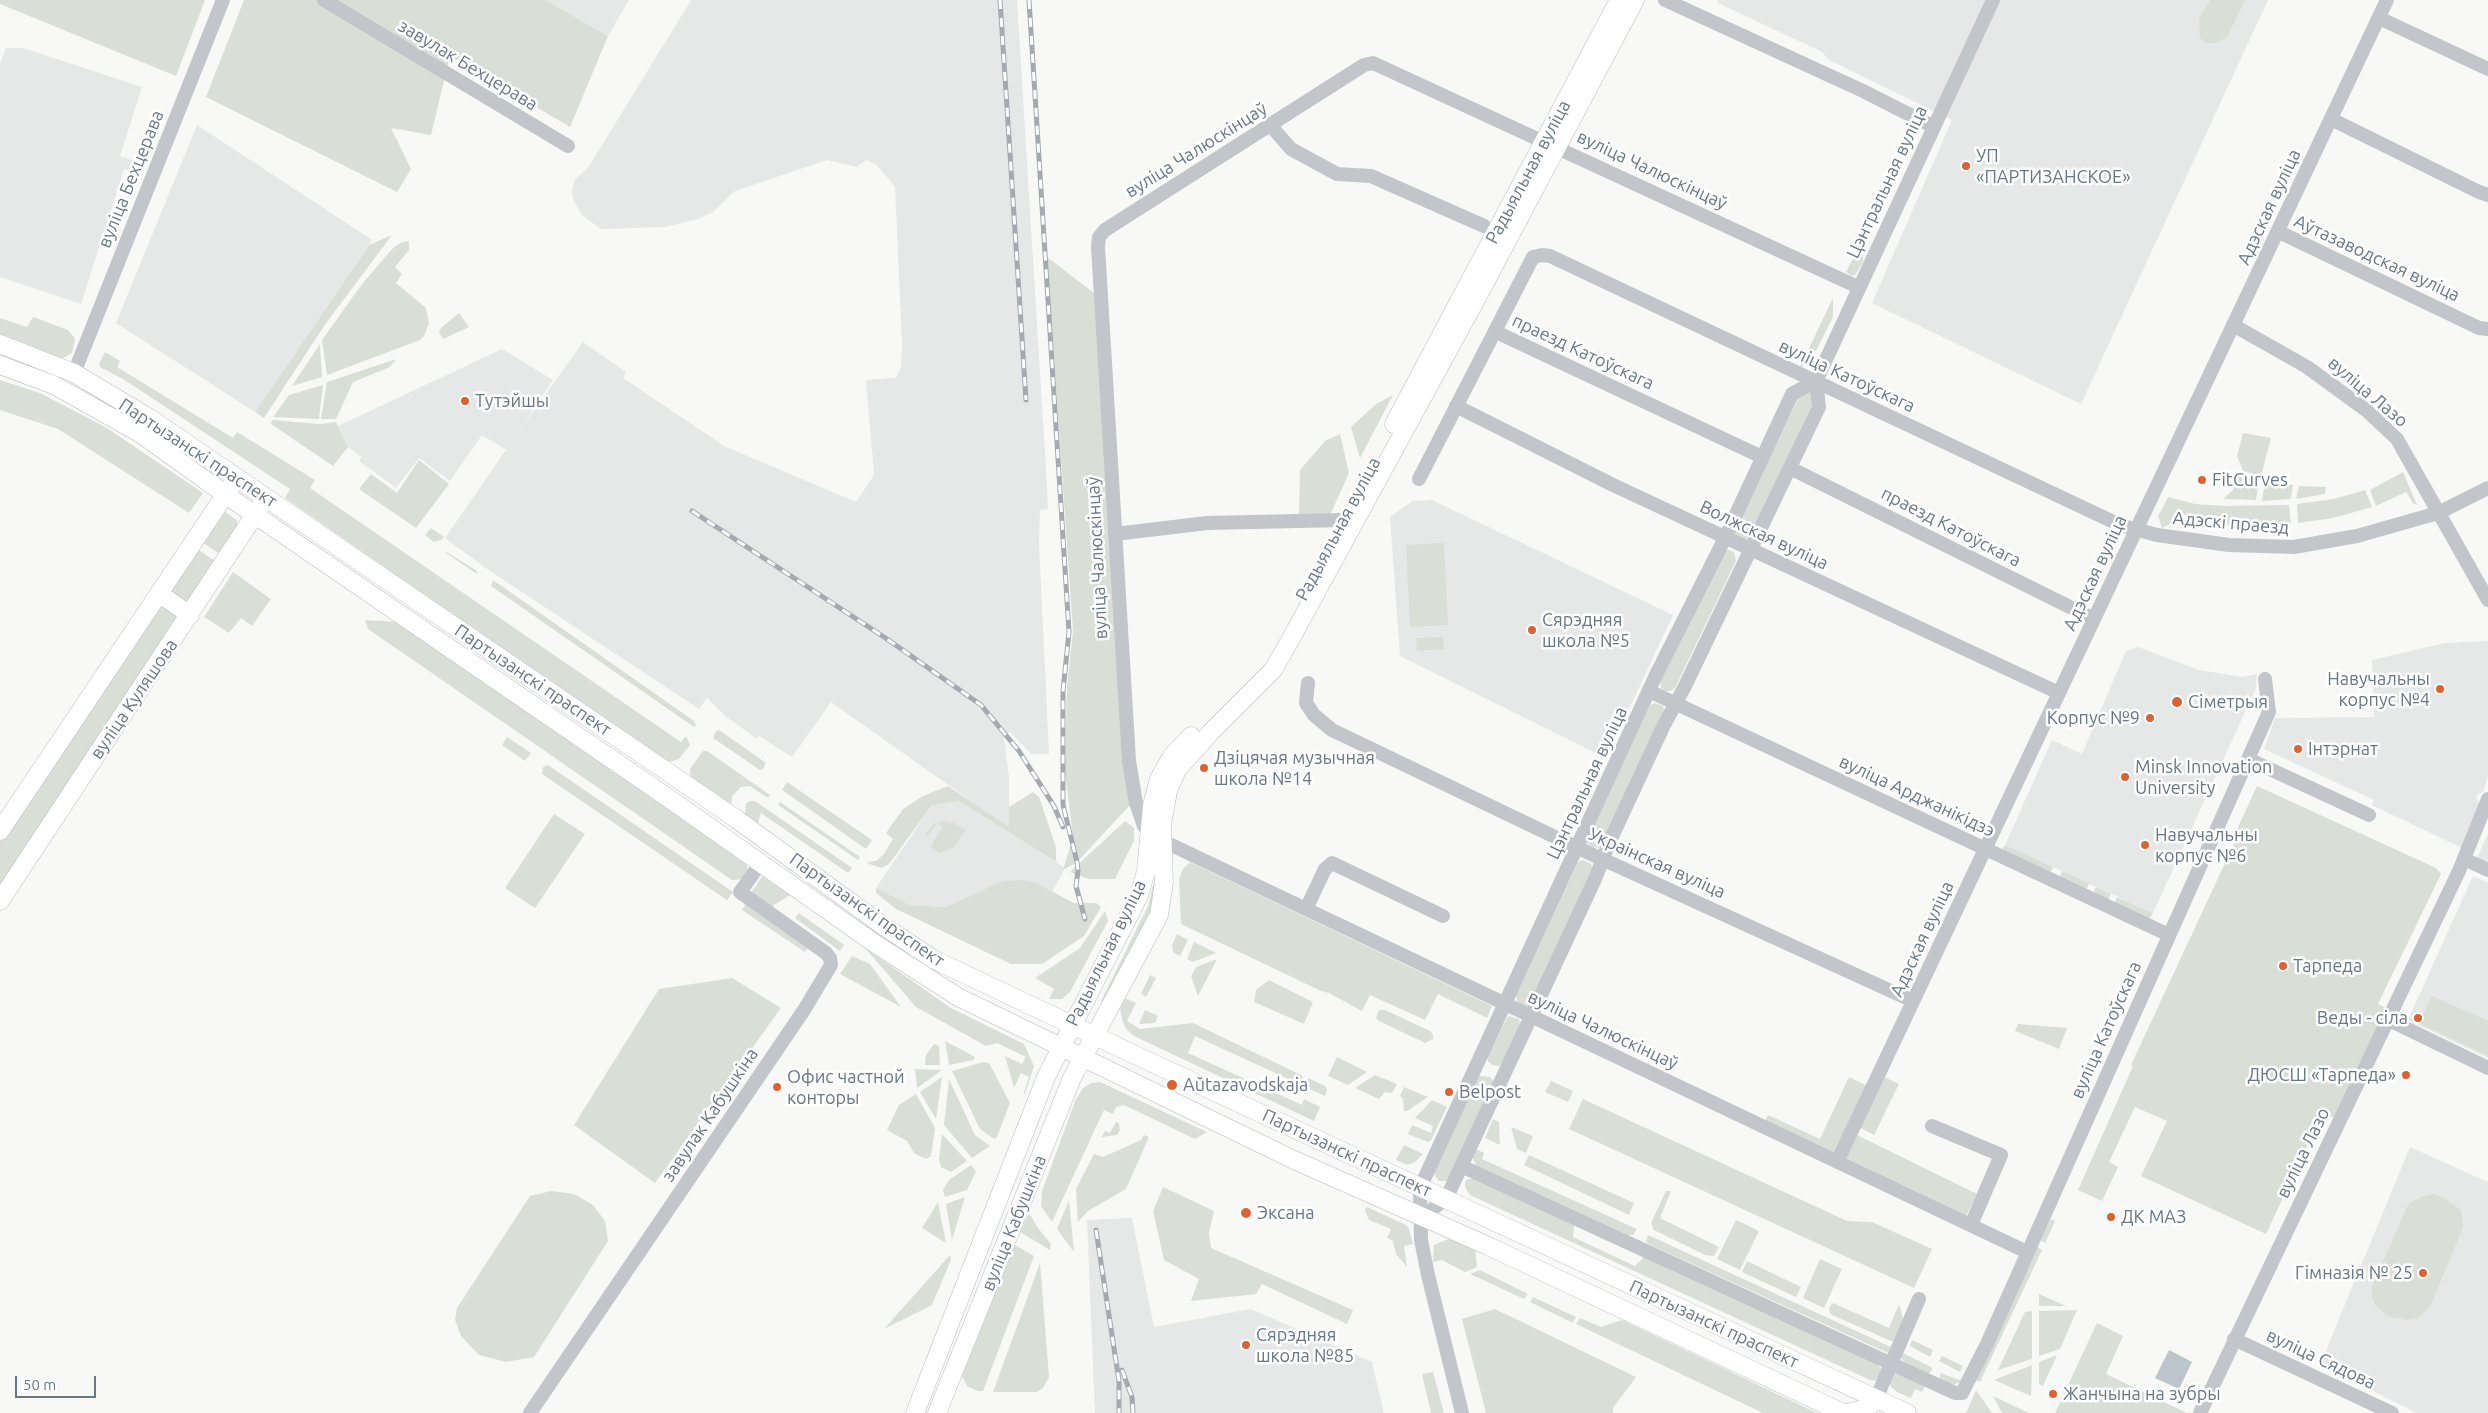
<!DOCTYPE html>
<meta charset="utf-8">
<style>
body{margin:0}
#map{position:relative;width:2488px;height:1413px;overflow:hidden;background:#f8f8f6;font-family:Ubuntu,sans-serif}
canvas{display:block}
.scale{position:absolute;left:15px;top:1376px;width:81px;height:22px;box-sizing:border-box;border:2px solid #687785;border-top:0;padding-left:6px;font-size:15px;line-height:18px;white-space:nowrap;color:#687785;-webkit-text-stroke:4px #fff;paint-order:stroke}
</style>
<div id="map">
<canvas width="2488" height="1413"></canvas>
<div class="scale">50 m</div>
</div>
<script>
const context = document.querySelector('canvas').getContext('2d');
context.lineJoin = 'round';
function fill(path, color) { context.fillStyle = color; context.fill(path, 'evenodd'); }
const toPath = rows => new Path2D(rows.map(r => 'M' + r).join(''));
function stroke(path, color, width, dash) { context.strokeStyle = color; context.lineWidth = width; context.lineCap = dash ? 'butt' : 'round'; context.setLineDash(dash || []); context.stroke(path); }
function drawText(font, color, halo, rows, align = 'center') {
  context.font = font + ' Ubuntu,sans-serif'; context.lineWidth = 5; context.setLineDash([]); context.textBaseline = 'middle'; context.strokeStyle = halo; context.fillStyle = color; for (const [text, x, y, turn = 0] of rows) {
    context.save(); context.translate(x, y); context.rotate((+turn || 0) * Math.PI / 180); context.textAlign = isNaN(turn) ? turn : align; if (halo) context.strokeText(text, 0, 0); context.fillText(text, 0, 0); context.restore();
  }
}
const built = toPath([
 [545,0,629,0,608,36],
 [691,0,1017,0,1046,470,1048,509,1040,510,1039,543,1049,754,1031,754,1010,732,1004,738,1009,777,1009,828,831,702,792,757,759,736,757,739,725,716,707,698,699,709,487,569,445,538,506,450,482,435,450,481,419,458,396,488,359,461,362,457,348,447,338,426,502,349,553,380,517,434,583,342,626,372,623,378,724,446,856,502,874,475,866,380,896,378,901,367,902,343,895,187,877,165,866,160,857,167,827,160,735,191,713,212,698,219,666,227,601,229,582,215,573,199,572,191,575,179,588,168],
 [1718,0,2268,0,2081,404,1872,303,1952,120,1829,60,1822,52,1718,3],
 [6,48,23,48,142,87,120,156,134,161,131,171,124,169,81,304,0,277,0,64],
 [197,125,372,240,255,412,116,323],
 [1432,500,1673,615,1606,758,1400,656,1390,517,1413,501],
 [2488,641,2488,775,2484,790,2476,796,2480,807,2462,848,2372,805,2374,800,2264,749,2275,718,2374,717,2372,660,2445,643],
 [2138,647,2199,670,2242,677,2257,674,2256,688,2153,913,2005,845,2052,740,2082,754,2126,651],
 [959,801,1065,868,1052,892,1034,882,1002,881,946,907,910,905,876,888,932,805],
 [2488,834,2488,863,2477,858],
 [2473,876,2488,883,2488,1058,2408,1020],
 [2410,1147,2488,1182,2488,1413,2417,1413,2320,1365],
 [1132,1218,1154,1327,1251,1309,1372,1362,1384,1413,1095,1413,1087,1220]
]);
const green = toPath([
 [0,0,205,0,176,76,0,4],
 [244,0,545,0,608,36,570,127,450,56,431,135,391,128,411,169,397,192,206,97],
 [2210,0,2245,0,2227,37,2215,43,2207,43,2200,38,2199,19],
 [392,235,324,326,264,418,255,412,369,245],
 [409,241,409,250,395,267,402,274,396,283,426,308,429,323,424,336,420,340,327,375,322,340,362,284,393,248,402,242],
 [1856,253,1863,257,1863,262,1856,274,1852,276,1846,272],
 [1047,257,1098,296,1133,802,1077,862,1063,870,1073,837,1065,771,1067,687,1073,631],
 [1833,298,1833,317,1817,349,1802,367,1800,367],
 [459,313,469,327,443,339,439,333,441,328],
 [33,317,68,330,75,339,72,353,62,359,0,338,0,318,27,327],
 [320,344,322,377,292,386],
 [105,352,120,361,117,367,233,438,237,432,315,480,310,488,681,742,685,737,687,738,690,745,679,759,666,763,285,498,290,489,123,379,100,367,99,364],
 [396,359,390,367,353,382,336,419,321,419,327,382],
 [0,380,40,393,107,428,203,493,189,513,58,429,0,410],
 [323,385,319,419,273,417,289,395],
 [1811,391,1815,398,1751,538,1744,540,1735,535,1735,530,1801,393],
 [1393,395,1360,458,1351,427,1376,404],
 [272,420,320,424,336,422,348,447,333,466,271,424],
 [2243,433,2271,438,2261,476,2243,471,2237,456],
 [1340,434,1349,473,1331,513,1322,516,1299,515,1300,470,1325,441],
 [419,460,449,484,416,528,359,489,371,474,397,493],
 [2403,472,2417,505,2413,503,2406,492,2376,506,2370,490],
 [2236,475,2259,479,2256,500,2223,499,2233,490],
 [2278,479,2285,480,2285,484,2293,485,2291,499,2262,501,2265,481,2278,483],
 [2299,486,2326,487,2325,494,2296,499],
 [2365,490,2372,507,2333,518,2298,523,2297,504,2334,499],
 [2168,497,2195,504,2225,506,2289,505,2291,524,2225,525,2176,513,2170,524,2162,528,2158,516],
 [225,512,237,520,238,526,220,554,200,541,219,514],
 [431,528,444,537,441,540,434,542,425,535],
 [1444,543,1448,625,1410,627,1406,545],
 [196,548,215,561,186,603,169,589],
 [1729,550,1734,552,1736,561,1675,688,1670,691,1665,691,1661,688,1660,681,1723,551],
 [445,551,477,571,477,574,446,553],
 [233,572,271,599,252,626,241,618,229,633,204,617],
 [493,580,694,721,696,725,694,727,491,586],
 [157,605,161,605,177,617,0,886,0,841],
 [365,620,400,622,745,860,748,870,742,879,732,880,368,629],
 [1443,637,1444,649,1417,651,1416,638],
 [1655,703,1663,706,1664,711,1601,848,1592,847,1585,841,1650,705],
 [719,730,766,763,763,769,760,770,713,738,716,731],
 [507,737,531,753,525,761,502,745],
 [703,751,707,751,770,795,768,798,750,786,741,787,732,796,731,809,691,780,690,769],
 [548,765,733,892,727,900,542,774,543,767],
 [787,782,872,840,866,849,782,790],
 [948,786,1009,827,1009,807,1033,792,1039,797,1056,847,1056,862,959,801,932,805,889,864,882,868,869,864,867,862,876,861,884,854,893,839,886,833,903,809,923,796],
 [2257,786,2436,868,2441,874,2378,1004,2388,1009,2337,1116,2320,1119,2266,1234,2141,1176,2167,1121,2135,1107,2109,1162,2118,1167,2102,1201,2078,1190,2133,1066,2131,1065,2240,831,2237,829],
 [751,801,755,801,852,868,848,873,761,813,758,823,745,814,746,803],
 [780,802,860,857,858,860,778,805],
 [554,814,585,834,535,908,505,888],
 [944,821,954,823,966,830,952,849,939,853,931,846,943,827,937,823,927,837,925,835,935,823],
 [1125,821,1134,828,1134,841,1115,879,1089,879,1070,872],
 [2005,845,2053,867,2050,874,2001,852],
 [1583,860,1591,864,1593,869,1529,1007,1524,1007,1518,1005,1516,996,1578,862],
 [1190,862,1492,1006,1487,1018,1438,994,1425,1020,1370,995,1362,1011,1329,993,1321,991,1181,924,1179,879,1183,869],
 [2062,871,2089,883,2086,891,2059,879],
 [763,875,795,892,771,907,751,893],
 [1020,880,1034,882,1074,903,1096,903,1101,907,1084,936,1042,964,1011,964,896,909,876,893,876,888,910,905,946,907,1002,881],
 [1153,885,1157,886,1152,908,1104,1003,1101,1001,1148,906],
 [2096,887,2111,894,2108,901,2093,894],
 [2117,897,2153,913,2149,920,2114,904],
 [747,902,810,945,805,952,742,910],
 [1105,911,1108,921,1070,992,1062,999,1049,999,1054,989,1035,978,1080,948],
 [799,913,844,945,840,951,795,918],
 [1177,934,1188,940,1180,956,1173,952,1172,945],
 [1194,942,1216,953,1193,962,1187,959],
 [865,948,951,1008,1024,1044,1034,1066,1025,1094,1024,1092,1029,1077,1021,1073,1014,1088,1005,1056,1022,1064,1026,1057,997,1043,986,1046,916,1007],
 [852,956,870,964,901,1007,840,974],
 [1217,959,1198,996,1191,976,1196,967],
 [1150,975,1156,978,1146,997,1141,994],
 [732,978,781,1008,655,1183,574,1125,659,989],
 [1269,980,1313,1002,1304,1024,1254,1002,1256,990],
 [2432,996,2488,1021,2488,1056,2419,1023],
 [1124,998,1136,1003,1127,1021,1140,1029,1193,1023,1301,1075,1308,1087,1308,1078,1325,1086,1327,1090,1325,1096,1195,1036,1188,1053,1302,1105,1304,1099,1320,1107,1314,1121,1134,1036,1126,1029,1123,1022,1120,1010],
 [1145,1010,1158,1016,1155,1023,1139,1024],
 [1379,1010,1385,1010,1430,1031,1433,1035,1433,1039,1425,1043,1379,1021,1376,1018],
 [1508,1016,1519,1019,1520,1026,1502,1063,1499,1066,1492,1065,1488,1061,1487,1057],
 [2018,1024,2067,1028,2059,1049,2015,1031],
 [945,1041,975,1057,973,1060,949,1065],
 [934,1044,939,1046,940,1065,925,1065,926,1055],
 [1337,1057,1367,1072,1348,1085,1328,1076],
 [983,1062,989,1063,1010,1103,997,1137,994,1139,980,1129,952,1071],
 [915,1069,942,1070,917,1088],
 [1375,1075,1397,1084,1392,1093,1385,1092,1379,1099,1355,1088],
 [1480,1076,1490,1077,1493,1080,1493,1086,1452,1176,1446,1181,1439,1181,1435,1176,1435,1167,1476,1080],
 [942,1077,936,1119,920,1092],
 [1849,1077,1868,1086,1834,1156,1764,1123,1768,1115,1820,1139],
 [1884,1077,1899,1084,1874,1135,1859,1127],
 [949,1079,975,1135,990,1146,972,1158,944,1125],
 [1551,1081,1573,1091,1568,1102,1545,1092],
 [1100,1082,1207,1132,1195,1139,1124,1105,1116,1107,1113,1114,1104,1110,1052,1222,1041,1206,1042,1191,1076,1099,1083,1088,1092,1083],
 [1404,1087,1428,1097,1407,1111,1404,1111,1403,1099,1400,1096],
 [916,1094,935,1128,931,1156,926,1159,914,1153,907,1141,887,1130,899,1105],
 [1583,1099,1847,1221,1872,1222,1932,1249,1914,1288,1569,1129],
 [1432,1100,1447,1107,1431,1140,1428,1142,1408,1134,1412,1125,1431,1133,1433,1126,1415,1118],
 [1493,1119,1499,1122,1500,1145,1485,1138],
 [1116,1122,1119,1123,1120,1130,1117,1135,1102,1137,1105,1131,1110,1133],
 [1511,1127,1533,1136,1526,1153,1517,1149],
 [942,1134,967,1161,951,1172,941,1167,939,1160],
 [1144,1135,1149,1137,1126,1189,1088,1211,1078,1222,1076,1189,1094,1154,1103,1157,1141,1140],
 [1857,1135,1977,1194,1966,1216,1846,1158],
 [1404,1145,1423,1154,1415,1162,1407,1165,1396,1160],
 [1476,1149,1484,1153,1482,1159,1637,1229,1633,1235,1627,1235,1476,1166,1473,1158],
 [1529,1155,1634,1203,1629,1215,1524,1165],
 [971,1165,976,1171,967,1190,945,1197,943,1190,949,1180],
 [1468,1179,1474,1179,1574,1225,1573,1237,1635,1266,1644,1257,1875,1363,1882,1369,1880,1377,1875,1381,1870,1380,1470,1195,1465,1187,1465,1182],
 [1163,1187,1214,1211,1209,1233,1211,1248,1353,1310,1347,1324,1262,1284,1256,1294,1191,1301,1199,1279,1164,1260,1153,1211],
 [551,1191,574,1194,593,1205,605,1221,608,1241,534,1357,506,1362,479,1355,461,1336,455,1320,457,1308,530,1196],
 [1666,1191,1671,1191,1660,1218,1719,1247,1714,1256,1705,1255,1654,1230,1651,1223],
 [2433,1194,2443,1197,2461,1210,2463,1227,2430,1307,2417,1318,2405,1320,2390,1317,2375,1305,2372,1297,2372,1287,2407,1207,2411,1202,2421,1197],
 [965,1197,952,1240,946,1204],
 [1069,1200,1074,1252,1057,1229],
 [938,1202,946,1243,922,1228],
 [1367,1207,1406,1225,1409,1229,1413,1244,1404,1246,1407,1267,1396,1254,1393,1241,1387,1238,1391,1229,1369,1220,1365,1210],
 [1029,1213,1038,1228,1051,1244,1050,1250,1020,1232],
 [2051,1219,2055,1221,2045,1243,2040,1240],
 [1736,1220,1759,1231,1740,1270,1717,1259],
 [1648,1235,1893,1348,1888,1353,1648,1244,1646,1241],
 [1451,1238,1475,1249,1477,1267,1465,1272,1442,1260,1433,1262,1434,1245],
 [1015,1245,1034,1256,983,1391,978,1391,967,1386,962,1376],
 [2037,1247,2042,1250,1980,1382,1976,1380],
 [950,1255,951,1260,932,1305,884,1329],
 [1820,1259,1842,1269,1824,1308,1803,1298],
 [1747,1261,1801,1287,1796,1297,1742,1272],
 [1040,1263,1049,1377,1043,1388,1037,1392,993,1392],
 [1480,1270,1528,1294,1524,1299,1470,1274],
 [2039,1294,2066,1306,2039,1306],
 [1533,1297,1576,1317,1573,1323,1530,1302],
 [1833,1303,1889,1328,1899,1304,1903,1319,1896,1340,1891,1341,1830,1314,1829,1308],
 [1495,1309,1636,1377,1613,1408,1613,1413,1486,1413,1462,1319],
 [2077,1310,2060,1349,2039,1356,2039,1311],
 [2032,1311,2032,1359,1998,1370,2025,1312],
 [1580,1318,1601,1327,1622,1320,1817,1413,1763,1413,1576,1324],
 [2097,1323,2123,1336,2106,1374,2187,1413,2055,1413],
 [1912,1340,1933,1350,1930,1357,1910,1346],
 [1903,1353,1933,1368,1929,1374,1905,1364,1901,1357],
 [2057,1355,2043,1386,2039,1384,2039,1362],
 [1942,1356,1963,1366,1960,1372,1939,1361],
 [2032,1365,2031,1396,1994,1380],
 [1433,1372,1444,1413,1431,1413,1422,1374],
 [1941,1373,1962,1381,1953,1385,1939,1379],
 [1894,1374,1902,1374,1925,1386,1922,1392,1915,1389,1911,1398,1897,1392,1891,1387,1889,1382],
 [1976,1390,1992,1413,1966,1413],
 [1993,1396,2029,1413,2030,1413,2002,1413]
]);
const water = toPath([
 [2169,1350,2192,1362,2179,1389,2155,1378]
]);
const minor = toPath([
 [324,0,568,146],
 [1665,0,1863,91,1934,127],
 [2379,18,2488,69],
 [2331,119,2479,192,2488,195],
 [1271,126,1291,149,1337,174,1371,176,1484,226],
 [2279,232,2479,328,2488,329],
 [2233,325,2307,367,2366,410,2397,439,2488,600],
 [1496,332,1762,457],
 [74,373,223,0],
 [1456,406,1613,485,2059,693],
 [1790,468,2094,619],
 [1419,479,1533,257,1542,255,1550,256,2120,525,2157,535,2229,545,2294,547,2357,536,2438,513,2488,488],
 [1115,534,1207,523,1343,520],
 [1308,683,1306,703,1314,715,1332,730,1578,848,1913,1001],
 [1649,691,2169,935],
 [2248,759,2369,815],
 [1150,834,1144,826,1136,803,1129,761,1098,247,1099,237,1105,230,1364,65,1373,63,1858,287],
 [1163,841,2027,1252],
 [2464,859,2488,870],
 [1306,909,1325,869,1332,863,1443,916],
 [2387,1019,2488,1068],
 [1932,1126,2001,1155,1971,1225],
 [1837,1162,2387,0],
 [1461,1166,1955,1393,1962,1393,1986,1346,2269,712,2265,679],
 [1422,1217,1446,1199,1595,879,1609,843,1663,727,1685,686,1819,407,1816,381,1993,0],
 [2234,1339,2392,1413],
 [1876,1399,1919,1299],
 [530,1413,804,1010,831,965,830,958,826,953,740,892,761,863],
 [1462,1413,1428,1275,1421,1240,1420,1188,1656,675,1725,538,1792,394,1816,381],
 [2200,1413,2459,871,2488,799]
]);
const major = toPath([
 [0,344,74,373,151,419,735,818,882,925,933,959,1133,1054,1907,1413],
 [0,365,54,385,141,434,226,495,664,795,874,943,958,997,1292,1159,1486,1245,1843,1413],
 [1394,424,1619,0],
 [160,594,190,615],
 [0,831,231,486],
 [0,901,262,504],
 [915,1413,1046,1077,1138,898,1146,872,1152,805,1159,779,1172,756,1191,736],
 [937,1413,1072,1078,1159,915,1164,882,1162,825,1168,791,1177,770,1211,732,1273,670,1288,644,1479,294,1635,0],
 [1847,1413,1868,1408,1876,1399]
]);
const rail = toPath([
 [1000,0,1026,400],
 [1029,0,1069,632,1063,691,1063,805,1077,862,1078,871,1076,886,1085,919],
 [692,511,887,639,981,705,1019,751,1054,806,1063,827],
 [1096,1230,1119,1381,1119,1413],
 [1122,1370,1132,1397,1133,1413]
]);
const markers = [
 [1966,166,5,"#dc6331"],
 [465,401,5,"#dc6331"],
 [2202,480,5,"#dc6331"],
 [1532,630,5,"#dc6331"],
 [2440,689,5,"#dc6331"],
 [2177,702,6,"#dc6331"],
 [2150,718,5,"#dc6331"],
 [2298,749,5,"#dc6331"],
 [1204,768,5,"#dc6331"],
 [2125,777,5,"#dc6331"],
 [2145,845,5,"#dc6331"],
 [2283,966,5,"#dc6331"],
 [2418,1018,5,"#dc6331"],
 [2406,1075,5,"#dc6331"],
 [1172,1085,6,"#dc6331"],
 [777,1087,5,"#dc6331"],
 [1449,1092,5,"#dc6331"],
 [1246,1213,6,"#dc6331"],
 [2111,1217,5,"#dc6331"],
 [2423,1273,5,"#dc6331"],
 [1246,1345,5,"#dc6331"],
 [2053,1394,5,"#dc6331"]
];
const streetNames = [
 ["завулак Бехцерава",468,65,31],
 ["вуліца Чалюскінцаў",1196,150,-32],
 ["вуліца Чалюскінцаў",1652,170,25],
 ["Радыяльная вуліца",1528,172,-62],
 ["вуліца Бехцерава",131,179,-68],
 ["Цэнтральная вуліца",1887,182,-65],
 ["Адэская вуліца",2269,207,-65],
 ["Аўтазаводская вуліца",2377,258,25],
 ["праезд Катоўскага",1583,352,25],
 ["вуліца Катоўскага",1847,376,25],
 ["вуліца Лазо",2368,392,40],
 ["Партызанскі праспект",198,453,33],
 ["Адэскі праезд",2231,523,5],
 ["праезд Катоўскага",1951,527,27],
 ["Радыяльная вуліца",1338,529,-62],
 ["Волжская вуліца",1764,535,25],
 ["вуліца Чалюскінцаў",1097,558,-93],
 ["Адэская вуліца",2095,573,-65],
 ["Партызанскі праспект",533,680,34],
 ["вуліца Куляшова",134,699,-56],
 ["Цэнтральная вуліца",1587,783,-65],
 ["вуліца Арджанікідзэ",1917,796,25],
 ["Украінская вуліца",1657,863,24],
 ["Партызанскі праспект",867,910,35],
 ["Адэская вуліца",1922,939,-65],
 ["Радыяльная вуліца",1106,953,-64],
 ["вуліца Чалюскінцаў",1603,1030,25],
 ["вуліца Катоўскага",2106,1030,-66],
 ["завулак Кабушкіна",710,1115,-56],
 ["Партызанскі праспект",1347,1153,25],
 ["вуліца Лазо",2303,1153,-64],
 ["вуліца Кабушкіна",1014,1223,-68],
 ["Партызанскі праспект",1714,1324,25],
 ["вуліца Сядова",2321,1359,25]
];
const poiNames = [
 ["УП",1976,156],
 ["«ПАРТИЗАНСКОЕ»",1976,177],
 ["Тутэйшы",475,401],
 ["FitCurves",2212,480],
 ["Сярэдняя",1542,620],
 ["школа №5",1542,641],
 ["Навучальны",2430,679,"right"],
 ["корпус №4",2430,700,"right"],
 ["Сіметрыя",2188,702],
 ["Корпус №9",2140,718,"right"],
 ["Інтэрнат",2308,749],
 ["Дзіцячая музычная",1214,758],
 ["школа №14",1214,779],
 ["Minsk Innovation",2135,767],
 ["University",2135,788],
 ["Навучальны",2155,835],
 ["корпус №6",2155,856],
 ["Тарпеда",2293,966],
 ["Веды - сіла",2408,1018,"right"],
 ["ДЮСШ «Тарпеда»",2396,1075,"right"],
 ["Офис частной",787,1077],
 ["конторы",787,1098],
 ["Aŭtazavodskaja",1183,1085],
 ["Belpost",1459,1092],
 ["Эксана",1257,1213],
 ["ДК МАЗ",2121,1217],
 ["Гімназія № 25",2413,1273,"right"],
 ["Сярэдняя",1256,1335],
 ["школа №85",1256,1356],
 ["Жанчына на зубры",2063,1394]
];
fill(built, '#e6e7e7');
fill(green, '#d9dfd7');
fill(water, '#bcc5cb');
stroke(major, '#b7bbbf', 19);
stroke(minor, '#c2c5c9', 14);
stroke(major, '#fff', 18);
stroke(rail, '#a5aab0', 5);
stroke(rail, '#fff', 3, [9]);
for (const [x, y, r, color] of markers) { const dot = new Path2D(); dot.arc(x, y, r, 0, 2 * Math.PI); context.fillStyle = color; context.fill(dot); stroke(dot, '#fff', 2); }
drawText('18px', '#687785', '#fff', streetNames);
drawText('18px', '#687785', '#fff', poiNames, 'left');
</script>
